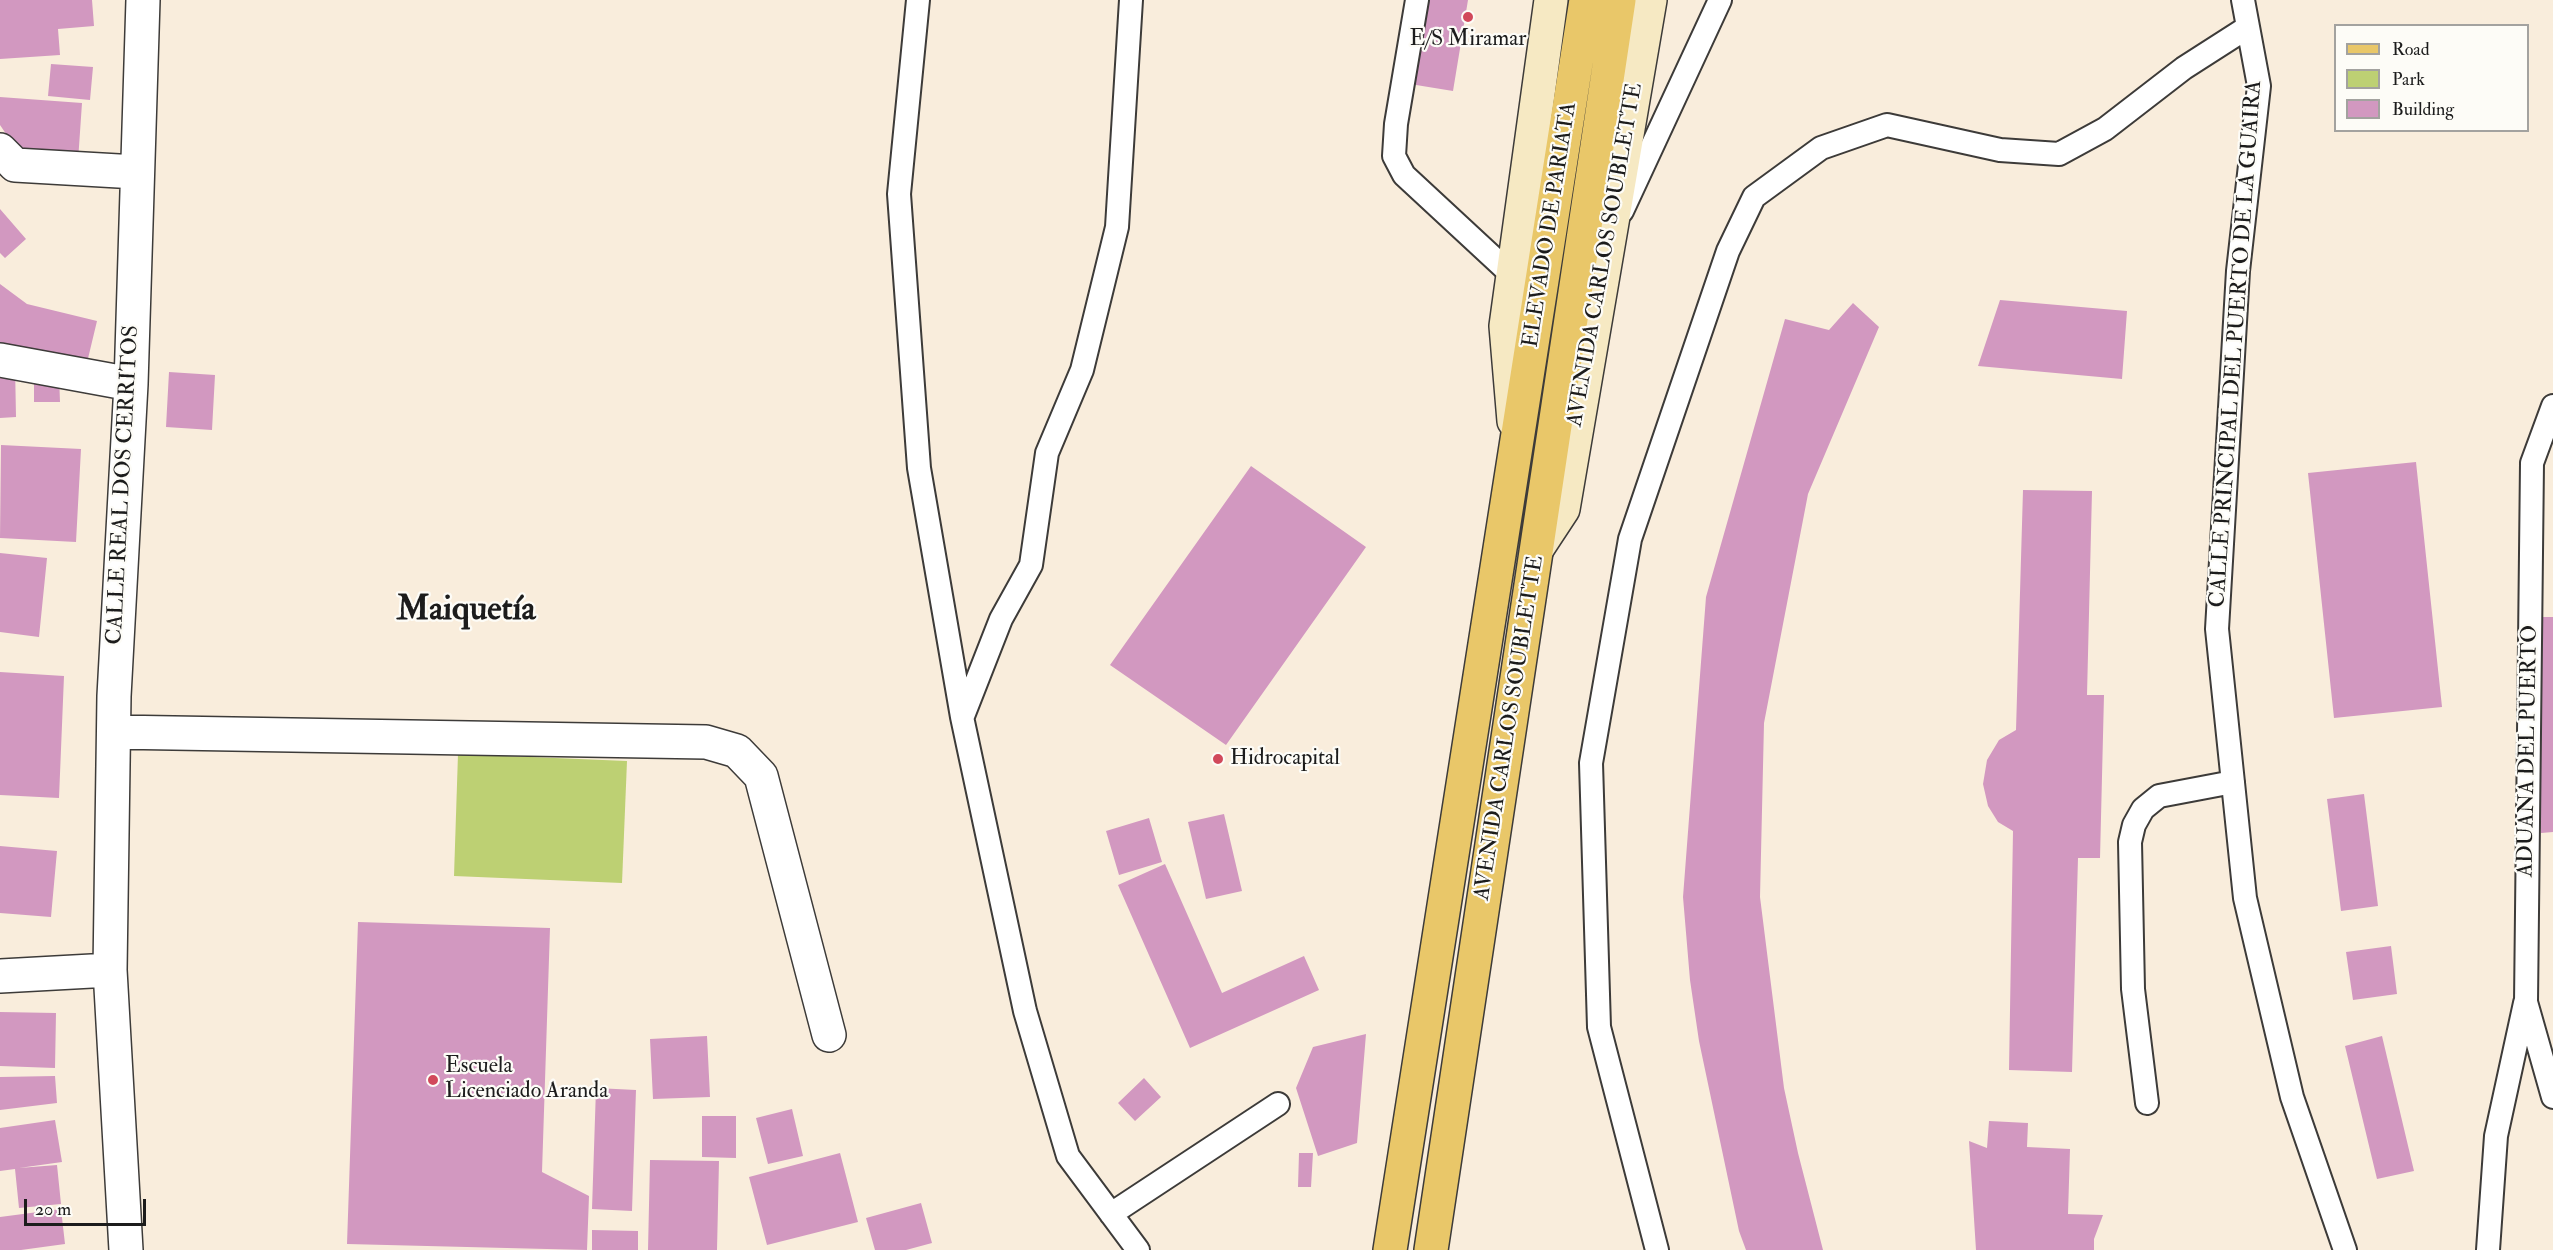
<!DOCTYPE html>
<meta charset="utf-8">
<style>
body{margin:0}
#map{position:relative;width:2553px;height:1250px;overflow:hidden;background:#f9eddc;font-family:"IM FELL Double Pica",serif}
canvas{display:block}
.legend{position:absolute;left:2334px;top:24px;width:195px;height:108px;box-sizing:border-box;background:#fdfcf7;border:2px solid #a3a29f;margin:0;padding:8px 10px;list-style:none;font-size:18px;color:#1c1c1c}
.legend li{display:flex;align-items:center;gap:12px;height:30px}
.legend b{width:30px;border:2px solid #a3a29f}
.scale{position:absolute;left:24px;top:1199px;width:122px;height:27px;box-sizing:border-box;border:3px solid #1c1c1c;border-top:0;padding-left:8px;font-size:18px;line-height:21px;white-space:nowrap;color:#1c1c1c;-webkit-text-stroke:4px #fdfcf7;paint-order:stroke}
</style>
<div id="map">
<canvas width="2553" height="1250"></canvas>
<ul class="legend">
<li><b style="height:8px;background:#e9c769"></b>Road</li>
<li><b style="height:16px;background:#bdd073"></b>Park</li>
<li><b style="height:16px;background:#d298c0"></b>Building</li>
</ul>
<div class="scale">20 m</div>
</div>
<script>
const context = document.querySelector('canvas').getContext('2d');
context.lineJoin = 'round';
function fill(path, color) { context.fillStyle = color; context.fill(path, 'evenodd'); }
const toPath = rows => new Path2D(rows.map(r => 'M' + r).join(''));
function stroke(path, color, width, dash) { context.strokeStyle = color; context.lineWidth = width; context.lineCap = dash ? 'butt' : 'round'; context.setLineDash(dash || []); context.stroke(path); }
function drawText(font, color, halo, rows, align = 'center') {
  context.font = font + ' "IM FELL Double Pica",serif'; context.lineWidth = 4.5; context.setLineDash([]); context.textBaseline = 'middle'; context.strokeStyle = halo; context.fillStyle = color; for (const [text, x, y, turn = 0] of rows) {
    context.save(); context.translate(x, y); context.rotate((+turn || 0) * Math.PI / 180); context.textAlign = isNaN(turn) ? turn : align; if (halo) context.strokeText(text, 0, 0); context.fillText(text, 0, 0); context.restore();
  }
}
const green = toPath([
 [458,754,627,761,622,883,454,876]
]);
const building = toPath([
 [0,0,92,0,94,26,58,29,60,55,0,59],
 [1424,0,1468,0,1453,91,1410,84],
 [51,64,93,67,90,100,48,96],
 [0,97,82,103,78,161,21,156,0,125],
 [0,209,26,239,5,258,0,253],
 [0,284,27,304,97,321,85,371,0,350],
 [2000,300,2127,311,2122,379,1978,366],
 [1853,303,1879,327,1808,494,1764,723,1760,897,1784,1088,1798,1153,1823,1250,1746,1250,1739,1231,1699,1041,1690,980,1683,897,1706,597,1785,319,1829,330],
 [15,365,16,417,0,418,0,366],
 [169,372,215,375,212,430,166,427],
 [59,375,60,402,34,402,34,376],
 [1,445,81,449,76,542,0,538],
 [2416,462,2442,707,2334,718,2308,473],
 [1251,466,1366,547,1226,745,1110,665],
 [2023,490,2092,491,2087,695,2104,695,2100,858,2078,858,2072,1072,2009,1070,2013,831,1998,822,1988,806,1983,784,1987,760,1999,740,2016,730],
 [0,553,47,558,39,637,0,632],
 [2538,617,2553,617,2553,832,2541,833],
 [0,672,64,676,59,798,0,795],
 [2364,794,2378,906,2341,911,2327,799],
 [1224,814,1242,891,1206,899,1188,822],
 [1149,818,1162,862,1119,875,1106,831],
 [0,846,57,851,51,917,0,913],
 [1165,864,1222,993,1304,956,1319,990,1190,1048,1118,885],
 [358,922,550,928,542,1172,589,1196,587,1250,347,1244],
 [2391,946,2397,994,2353,1000,2346,952],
 [0,1012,56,1013,55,1068,0,1066],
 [1366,1034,1357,1143,1318,1156,1296,1088,1313,1047],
 [707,1036,710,1097,653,1099,650,1039],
 [2382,1036,2414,1171,2377,1179,2345,1046],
 [55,1076,57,1103,0,1110,0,1077],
 [1144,1078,1161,1097,1135,1121,1118,1103],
 [596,1088,636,1090,632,1211,592,1209],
 [792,1109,803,1156,768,1164,756,1118],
 [702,1116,736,1116,736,1158,702,1157],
 [55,1120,62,1162,19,1168,57,1165,61,1204,19,1208,15,1169,0,1171,0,1128],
 [1989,1121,2028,1123,2027,1147,2070,1149,2068,1214,2103,1215,2094,1239,2094,1250,1976,1250,1969,1141,1987,1148],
 [840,1153,858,1222,767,1245,749,1177],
 [1299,1153,1313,1153,1311,1187,1298,1187],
 [650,1160,719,1161,717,1250,648,1250],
 [921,1203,932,1243,906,1250,875,1250,866,1218],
 [61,1209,65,1244,21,1250,0,1250,0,1217],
 [592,1230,638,1231,638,1250,592,1250]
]);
const lane = toPath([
 [918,0,899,194,919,468,962,717,1025,1011,1068,1156,1138,1250],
 [1417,0,1396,124,1394,156,1404,175,1513,276],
 [2243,0,2259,86,2238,271,2217,629,2245,898,2292,1097,2345,1250],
 [1622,211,1720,0],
 [2553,406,2532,463,2526,1002,2553,1097],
 [963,716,1001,619,1031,565,1047,453,1082,370,1117,227,1131,0],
 [2147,1103,2133,989,2130,842,2134,825,2143,809,2159,796,2233,782],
 [1111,1214,1278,1104],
 [1657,1250,1599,1027,1591,763,1630,539,1728,251,1754,197,1821,148,1887,125,2000,150,2059,154,2105,129,2184,68,2248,27],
 [2488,1250,2496,1136,2525,1003]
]);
const street = toPath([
 [0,150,15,165,136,172],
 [0,360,131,384],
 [114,732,706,742,737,751,761,776,829,1035],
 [0,976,110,970],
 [126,1250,110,970,114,696,131,384,143,0]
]);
const secondary = toPath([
 [1514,421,1506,326,1551,0],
 [1538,547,1563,509,1650,0]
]);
const primary = toPath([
 [1390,1250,1586,0],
 [1431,1250,1619,0]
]);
const markers = [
 [1468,17,6,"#d1495b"],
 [1218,759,6,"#d1495b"],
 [433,1080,6,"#d1495b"]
];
const poiNames = [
 ["E/S Miramar",1468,40,"center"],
 ["Hidrocapital",1230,759],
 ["Escuela",445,1067],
 ["Licenciado Aranda",445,1092]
];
const streetNames = [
 ["ELEVADO DE PARIATA",1551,225,-81],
 ["AVENIDA CARLOS SOUBLETTE",1606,255,-80],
 ["CALLE PRINCIPAL DEL PUERTO DE LA GUAIRA",2237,344,-86],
 ["CALLE REAL DOS CERRITOS",124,485,-87],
 ["AVENIDA CARLOS SOUBLETTE",1510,728,-81],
 ["ADUANA DEL PUERTO",2529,751,-89]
];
const townNames = [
 ["Maiquetía",466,612]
];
fill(green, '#bdd073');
fill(building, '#d298c0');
stroke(lane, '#3d3b39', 26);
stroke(street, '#3d3b39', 36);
stroke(secondary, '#3d3b39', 36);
stroke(primary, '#3d3b39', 36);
stroke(lane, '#fff', 22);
stroke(street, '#fff', 33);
stroke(secondary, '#f6e9c3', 33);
stroke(primary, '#e9c769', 33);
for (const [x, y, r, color] of markers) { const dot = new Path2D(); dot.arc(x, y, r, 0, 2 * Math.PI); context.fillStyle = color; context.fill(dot); stroke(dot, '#fdfcf7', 2); }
drawText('22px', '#1c1c1c', '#fdfcf7', poiNames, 'left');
drawText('22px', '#1c1c1c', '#fdfcf7', streetNames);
drawText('bold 34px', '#1c1c1c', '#fdfcf7', townNames);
</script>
